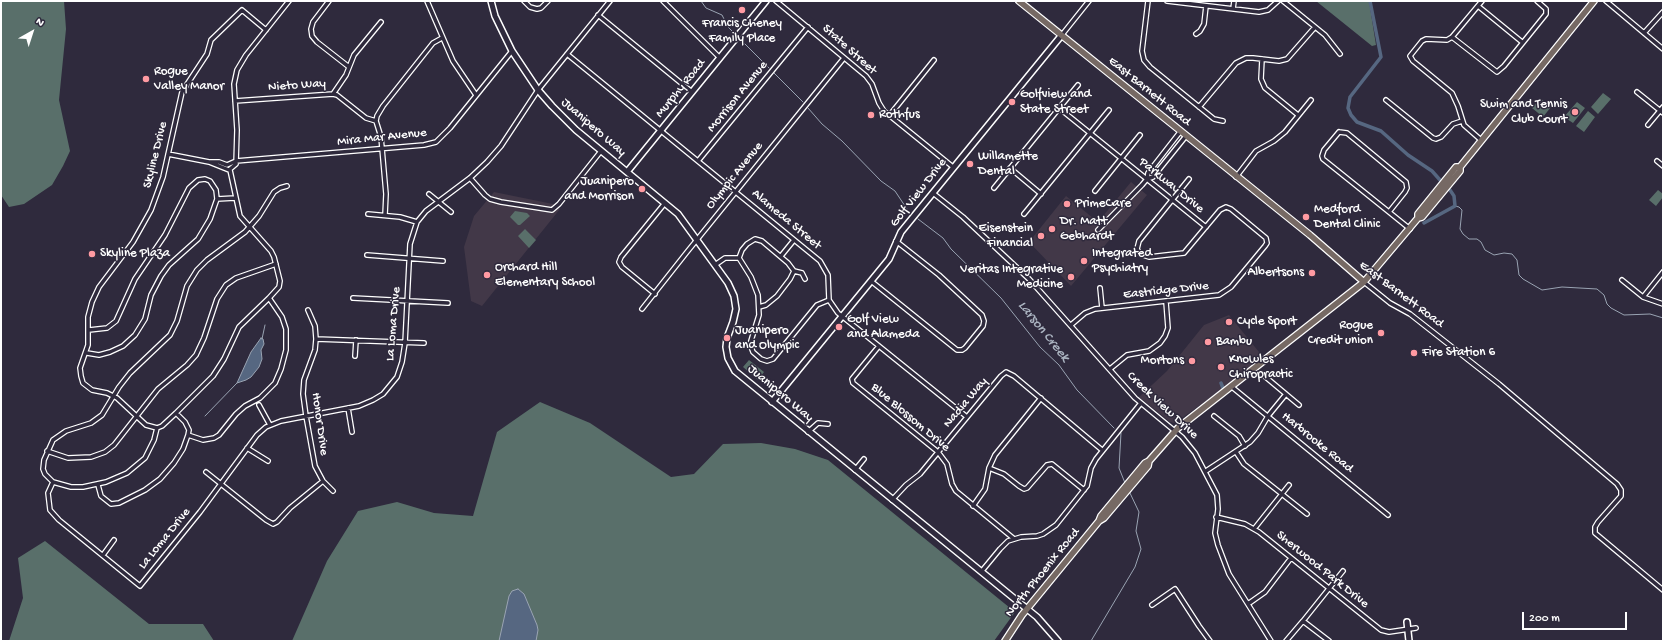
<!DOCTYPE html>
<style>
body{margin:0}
#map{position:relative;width:1664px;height:642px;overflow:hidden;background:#2f2a3d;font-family:"Gochi Hand",sans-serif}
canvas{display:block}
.frame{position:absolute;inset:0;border:2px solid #fff;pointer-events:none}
.north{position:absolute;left:12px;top:12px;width:40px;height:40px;-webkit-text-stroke:3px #2f2a3d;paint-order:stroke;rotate:39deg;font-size:11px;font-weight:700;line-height:16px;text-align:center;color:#fff}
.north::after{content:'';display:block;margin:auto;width:14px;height:18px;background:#fff;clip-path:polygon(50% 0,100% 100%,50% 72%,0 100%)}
.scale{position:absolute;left:1522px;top:612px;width:105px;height:18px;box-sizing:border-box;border:2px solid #fff;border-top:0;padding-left:5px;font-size:12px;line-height:14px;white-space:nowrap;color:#fff;-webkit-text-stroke:3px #2f2a3d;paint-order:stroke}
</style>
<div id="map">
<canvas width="1664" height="642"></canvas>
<div class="frame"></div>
<div class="north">N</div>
<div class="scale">200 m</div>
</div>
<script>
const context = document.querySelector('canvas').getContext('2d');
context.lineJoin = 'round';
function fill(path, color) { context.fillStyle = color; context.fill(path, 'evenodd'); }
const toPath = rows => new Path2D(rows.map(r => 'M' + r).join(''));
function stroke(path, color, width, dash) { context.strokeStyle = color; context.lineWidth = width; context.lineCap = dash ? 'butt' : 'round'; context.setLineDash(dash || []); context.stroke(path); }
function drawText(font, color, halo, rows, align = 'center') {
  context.font = font + ' "Gochi Hand",sans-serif'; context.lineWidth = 3; context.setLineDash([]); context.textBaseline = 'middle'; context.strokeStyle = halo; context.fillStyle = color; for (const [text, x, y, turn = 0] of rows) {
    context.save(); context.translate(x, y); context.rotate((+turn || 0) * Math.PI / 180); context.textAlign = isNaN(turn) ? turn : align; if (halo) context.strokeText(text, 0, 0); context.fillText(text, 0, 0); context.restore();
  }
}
const built = toPath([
 [1131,182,1147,195,1071,286,1029,242,1066,196,1098,222],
 [494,192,553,204,560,209,482,306,471,301,464,247,474,216],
 [1229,315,1259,352,1259,357,1248,368,1210,398,1175,423,1170,422,1139,397,1167,371,1204,325]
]);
const green = toPath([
 [2,1,64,1,66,29,59,100,70,151,63,166,52,185,24,204,9,207,1,195],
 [1316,1,1369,1,1376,45,1372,46],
 [1603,93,1611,99,1598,114,1591,107],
 [1540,98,1551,107,1543,117,1532,108],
 [1577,102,1585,108,1573,123,1564,117],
 [1588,111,1595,117,1584,132,1576,126],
 [1658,190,1663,194,1663,197,1656,206,1649,200],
 [515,211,527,213,530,216,520,225,518,225,510,217],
 [525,229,536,240,529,248,518,236],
 [749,360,764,372,758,380,743,367],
 [540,402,590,423,671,477,694,474,723,444,761,443,795,449,828,460,1015,612,994,641,292,641,327,561,358,511,397,502,434,513,473,516,497,432],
 [45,541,149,624,203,624,214,641,9,641,23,598,18,558]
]);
const water = toPath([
 [261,338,263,339,264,344,261,350,262,359,259,367,251,377,246,380,237,383,251,352,261,338],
 [518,589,524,594,537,625,538,630,536,641,499,641,509,596,512,591,518,589]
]);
const stream = toPath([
 [701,1,706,8,722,15,728,27,734,33],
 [740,39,769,68],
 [774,73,803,102],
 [808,108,822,124,842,141,881,181,895,191,909,212],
 [1455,206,1459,207,1462,210,1460,229,1463,234,1469,239,1477,239,1481,242,1485,250,1494,255,1504,253,1512,254,1517,260,1519,275,1523,279,1542,290,1562,287,1597,289,1604,295,1607,304,1611,308,1624,315,1650,314,1663,318],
 [918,219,943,238,951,249,1001,298,1040,347,1059,365,1077,390,1114,428],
 [262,339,265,325],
 [205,416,237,383],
 [1121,433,1119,468,1125,483],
 [1091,641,1135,567,1141,549,1136,531,1139,512,1129,491]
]);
const canal = toPath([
 [1370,1,1381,57,1350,97,1348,108,1351,115,1357,122,1381,131,1408,155,1432,171,1440,180],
 [1424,223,1455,206,1454,196,1450,190],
 [1221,383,1223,388]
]);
const street = toPath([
 [329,1,313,22,311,29,312,36,317,42,349,67],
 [427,1,453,61,476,95],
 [524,1,530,7,537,9,541,8,548,1],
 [663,1,720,58],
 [776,1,866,76,872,84,879,103,884,111,953,167],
 [1148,1,1142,51,1144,60,1150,67,1214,119,1223,121],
 [1167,1,1259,12,1268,10,1278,1],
 [1283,1,1325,35,1340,54],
 [1606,1,1663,49],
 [1478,6,1522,42],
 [1233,9,1234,1],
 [598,15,692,92],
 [1644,33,1663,12],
 [1196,34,1200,31,1204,24,1206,6],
 [1061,36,1089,1],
 [1452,37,1497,72,1504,66,1546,14,1546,9,1537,1],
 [567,54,820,261,828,275,829,300,838,313,967,417],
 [1262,59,1261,79,1265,88,1298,115],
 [1637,92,1663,113],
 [333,94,346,75,354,55,381,22],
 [1386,100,1433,138,1436,139,1441,137,1453,124,1462,121],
 [235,101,333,94,337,95,366,118,376,121,381,137,386,194,385,215],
 [1199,107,1236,63,1246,58,1253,58,1279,61,1287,59,1315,27],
 [1059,108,1206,227],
 [889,116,934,60],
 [376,121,377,116,383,106,433,43,442,38],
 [1648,125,1663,107],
 [1339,132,1347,133,1406,182,1407,188,1405,192,1389,212,1323,159,1322,156,1324,150,1339,132],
 [1481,140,1464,125,1458,106,1452,93,1413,61,1410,56,1422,41,1426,39,1447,40,1452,37,1482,1],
 [168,154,209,162,229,170,236,164,237,130,234,84,237,70,246,55,289,1],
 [698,161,808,27],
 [1657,161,1663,166],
 [209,162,219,162,227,165,236,161,424,145,436,142,450,128,512,51],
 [1010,168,1041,194],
 [230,170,240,216,271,251,274,257,280,281,279,287,269,298],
 [1236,177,1256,151,1274,141,1285,132,1311,100],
 [470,178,485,195,490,199,501,202,552,210,559,204,601,151],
 [1147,179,1153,177,1186,136],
 [994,188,1078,85],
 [1095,191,1140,135],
 [933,193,963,217,1029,279,1135,398,1182,437,1195,453,1217,495,1218,509,1215,533,1218,545,1229,574,1271,641],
 [429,194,451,212],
 [217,199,235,198],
 [1389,212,1410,229],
 [368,214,400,217,417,222],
 [1024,214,1109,110],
 [1098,230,1142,185,1147,179,1148,173,1180,132],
 [367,255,443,261],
 [781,256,794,240],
 [715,265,725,258,739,258],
 [794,271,802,273,805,279],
 [1622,280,1643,297,1663,304],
 [871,281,957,350,962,350,965,348,983,326,984,321,982,315,939,275,896,241],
 [1364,282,1390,303,1410,314,1499,384,1617,484,1621,490,1621,496,1598,522,1595,527,1595,533,1663,590],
 [1100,288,1102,308],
 [655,294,622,267,619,262,621,257,665,203],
 [1643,297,1663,272],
 [353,298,448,303],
 [759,307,766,305,777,296,790,279,794,271,788,263,762,241,755,239,747,244,742,250,739,258,751,277,758,295,759,315,750,344,753,352,761,359,767,361,773,359,817,305,829,300],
 [642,309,687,252,844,58],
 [308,310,315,326,316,339,315,350,304,380,303,394,306,416,315,466,323,481,333,491],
 [1071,325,1085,313,1095,309,1219,295,1231,287,1265,246,1267,243,1266,238,1231,209,1226,207,1220,210,1184,253,1149,257,1140,254,1137,249,1139,241,1189,179],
 [316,339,424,343],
 [879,346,852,379,853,383,938,452,947,464,952,484,956,491,1013,538],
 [87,353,99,355,110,352,123,346,135,335,145,319,151,295,161,276,169,265,198,239,210,219,217,199,216,190,210,181,205,179,198,180,189,188,165,235,135,279,116,321,107,328,89,330],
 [355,356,356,340],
 [1110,369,1127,355,1149,351,1160,343,1165,336,1168,328,1166,302],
 [1262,374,1299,405],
 [1232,387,1388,515],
 [259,405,270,425],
 [348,408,352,432],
 [176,413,213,376,224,359,239,327,269,298,282,317,286,329,286,350,281,369,275,383,260,398,245,406,236,414,219,435,214,438,203,440,188,435],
 [1214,416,1239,436,1245,446],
 [157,428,154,440,145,458,127,473,106,482,83,487,71,487,53,482,45,474,43,469,44,460,53,440,66,431,91,423,102,415,119,387,130,373,170,335,177,321,187,286,197,270,207,260,245,232,259,216,274,192,280,188,287,186],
 [808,432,818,423,828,424],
 [247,448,268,461],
 [47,451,68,458,91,457,105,452,114,445,158,389,187,365,196,355,204,338,217,299,226,285,236,278,276,264],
 [1236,452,1244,464,1307,514],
 [989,468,1004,474,1019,486,1024,489,1027,488,1047,465,1052,464,1084,490],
 [855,470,864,459],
 [1206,471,1250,442,1258,433,1268,416,1286,394],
 [206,472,266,520,273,524,277,522,290,508,323,481],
 [53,482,48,493,50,510,59,520,140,586,200,512,257,435,266,427,281,421,359,406,373,400,383,394,397,377,402,362,405,343,410,244,417,222,426,211,470,178,487,162,501,146,538,90,610,1],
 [98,485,101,496,111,504,119,503,145,490,160,479,174,463,183,449,188,435,189,430,185,422,176,413,162,426,157,428,146,425,117,398,107,393,92,390,83,383,81,376,80,368,88,345,88,317,92,302,99,287,133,242,151,210,163,177,182,92,207,54,211,40,242,10,266,30],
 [892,500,906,485,920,474,1001,376,1006,372,1014,376,1102,450],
 [973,506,985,489,989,468,995,455,1041,398],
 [1216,517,1245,524,1259,532,1381,630,1389,632,1416,628],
 [1254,529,1289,485],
 [103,555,114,540],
 [981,572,1000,549,1008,541,1021,537,1037,536,1043,534,1056,525,1087,486,1091,468,1096,459,1141,403],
 [1248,604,1265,592,1291,558],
 [1152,605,1175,589,1199,626,1210,641],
 [1303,621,1329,641],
 [1286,641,1303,621,1343,571]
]);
const secondary = toPath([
 [491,1,495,16,512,51,538,90,552,106,576,130,678,214,728,283,734,296,736,309,733,322,727,338,726,347,728,358,735,371,1037,617,1058,641],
 [627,172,766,1],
 [772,402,889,259,901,232,1061,36],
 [1407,622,1409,641]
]);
const primary = toPath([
 [1019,1,1310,235,1364,282],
 [1418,218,1418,214,1456,167,1460,167],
 [1099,521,1104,518,1148,466,1149,461],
 [1005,641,1022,615,1099,521,1101,516,1145,463,1149,461,1178,428,1364,282,1418,218,1422,217,1460,171,1460,167,1594,1]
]);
const markers = [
 [742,10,4,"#ff9aa2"],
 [146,79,4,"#ff9aa2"],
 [1012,102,4,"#ff9aa2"],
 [1575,112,4,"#ff9aa2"],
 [871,115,4,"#ff9aa2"],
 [970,164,4,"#ff9aa2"],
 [642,189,4,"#ff9aa2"],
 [1067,204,4,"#ff9aa2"],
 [1306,217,4,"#ff9aa2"],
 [1052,229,4,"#ff9aa2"],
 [1041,236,4,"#ff9aa2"],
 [92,254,4,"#ff9aa2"],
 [1084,261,4,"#ff9aa2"],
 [1312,273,4,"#ff9aa2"],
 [487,275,4,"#ff9aa2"],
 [1071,277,4,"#ff9aa2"],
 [1229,322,4,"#ff9aa2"],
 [839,327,4,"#ff9aa2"],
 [1381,333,4,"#ff9aa2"],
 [727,338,4,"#ff9aa2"],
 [1208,342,4,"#ff9aa2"],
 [1414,353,4,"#ff9aa2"],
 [1192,361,4,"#ff9aa2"],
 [1221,367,4,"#ff9aa2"]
];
const poiNames = [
 ["Francis Cheney",742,24,"center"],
 ["Family Place",742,39,"center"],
 ["Rogue",154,72],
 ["Valley Manor",154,87],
 ["Golfview and",1020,95],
 ["State Street",1020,110],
 ["Swim and Tennis",1567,105,"right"],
 ["Club Court",1567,120,"right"],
 ["Rothfus",879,115],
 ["Willamette",978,157],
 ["Dental",978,172],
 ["Juanipero",634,182,"right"],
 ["and Morrison",634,197,"right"],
 ["PrimeCare",1075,204],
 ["Medford",1314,210],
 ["Dental Clinic",1314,225],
 ["Dr. Matt",1060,222],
 ["Gebhardt",1060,237],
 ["Eisenstein",1033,229,"right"],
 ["Financial",1033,244,"right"],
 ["Skyline Plaza",100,254],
 ["Integrated",1092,254],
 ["Psychiatry",1092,269],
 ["Orchard Hill",495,268],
 ["Elementary School",495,283],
 ["Veritas Integrative",1063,270,"right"],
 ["Medicine",1063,285,"right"],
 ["Albertsons",1304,273,"right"],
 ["Golf View",847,320],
 ["and Alameda",847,335],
 ["Cycle Sport",1237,322],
 ["Rogue",1373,326,"right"],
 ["Credit union",1373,341,"right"],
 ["Juanipero",735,331],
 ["and Olympic",735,346],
 ["Bambu",1216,342],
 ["Fire Station 6",1422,353],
 ["Knowles",1229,360],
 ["Chiropractic",1229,375],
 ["Mortons",1184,361,"right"]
];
const streetNames = [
 ["State Street",849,50,42],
 ["Nieto Way",297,86,-4],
 ["Murphy Road",681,89,-51],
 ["East Barnett Road",1149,92,39],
 ["Morrison Avenue",738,97,-51],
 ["Juanipero Way",593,128,41],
 ["Mira Mar Avenue",382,138,-6],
 ["Skyline Drive",156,155,-76],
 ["Olympic Avenue",735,176,-51],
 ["Parkway Drive",1171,186,39],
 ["Golf View Drive",919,193,-52],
 ["Alameda Street",786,220,40],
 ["Eastridge Drive",1166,291,-6],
 ["East Barnett Road",1401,295,37],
 ["La Loma Drive",394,324,-85],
 ["Juanipero Way",780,394,40],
 ["Nadia Way",966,403,-50],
 ["Creek View Drive",1162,406,43],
 ["Blue Blossom Drive",910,418,40],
 ["Honor Drive",319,424,82],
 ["Harbrooke Road",1317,443,39],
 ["La Loma Drive",165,539,-51],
 ["Sherwood Park Drive",1322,570,39],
 ["North Phoenix Road",1043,573,-51]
];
const waterNames = [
 ["Larson Creek",1043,332,51]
];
fill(built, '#423848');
fill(green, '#596f6a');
fill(water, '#566781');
stroke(water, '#9aa4b3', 1);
stroke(stream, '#9aa4b3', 1);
stroke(canal, '#566781', 3.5);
stroke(street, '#fff', 6);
stroke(secondary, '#fff', 8);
stroke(primary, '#fff', 8);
stroke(street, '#2f2a3d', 3.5);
stroke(secondary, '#2f2a3d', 5);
stroke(primary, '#766964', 5.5);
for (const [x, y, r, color] of markers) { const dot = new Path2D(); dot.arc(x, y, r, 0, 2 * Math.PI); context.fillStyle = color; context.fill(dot); stroke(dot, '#2f2a3d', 1.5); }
drawText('13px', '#fff', '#2f2a3d', poiNames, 'left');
drawText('13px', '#fff', '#2f2a3d', streetNames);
drawText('italic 14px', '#aab3c0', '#2f2a3d', waterNames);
</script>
